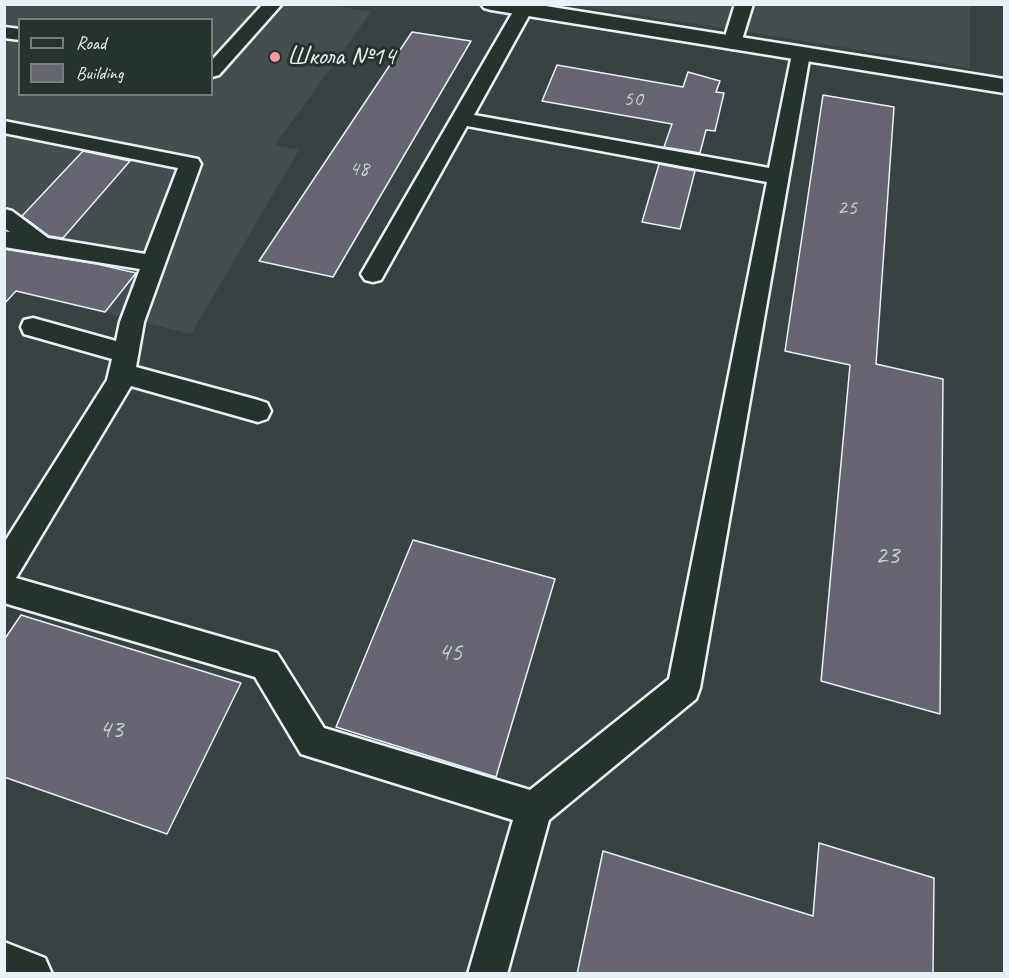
<!DOCTYPE html>
<meta charset="utf-8">
<style>
body{margin:0}
#map{position:relative;width:1009px;height:978px;overflow:hidden;background:#394242;font-family:Caveat,sans-serif}
canvas{display:block}
.frame{position:absolute;inset:0;border:6px solid #e8f1f8;pointer-events:none}
.legend{position:absolute;left:18px;top:18px;width:195px;height:78px;box-sizing:border-box;background:#26332d;border:2px solid #747f7e;margin:0;padding:8px 10px;list-style:none;font-size:18px;color:#e8f1f8}
.legend li{display:flex;align-items:center;gap:12px;height:30px}
.legend b{width:30px;border:2px solid #747f7e}
</style>
<div id="map">
<canvas width="1009" height="978"></canvas>
<div class="frame"></div>
<ul class="legend">
<li><b style="height:8px;background:#26332d"></b>Road</li>
<li><b style="height:16px;background:#666672"></b>Building</li>
</ul>
</div>
<script>
const context = document.querySelector('canvas').getContext('2d');
context.lineJoin = 'round';
function fill(path, color) { context.fillStyle = color; context.fill(path, 'evenodd'); }
const toPath = rows => new Path2D(rows.map(r => 'M' + r).join(''));
function stroke(path, color, width, dash) { context.strokeStyle = color; context.lineWidth = width; context.lineCap = dash ? 'butt' : 'round'; context.setLineDash(dash || []); context.stroke(path); }
function drawText(font, color, halo, rows, align = 'center') {
  context.font = font + ' Caveat,sans-serif'; context.lineWidth = 6; context.setLineDash([]); context.textBaseline = 'middle'; context.strokeStyle = halo; context.fillStyle = color; for (const [text, x, y, turn = 0] of rows) {
    context.save(); context.translate(x, y); context.rotate((+turn || 0) * Math.PI / 180); context.textAlign = isNaN(turn) ? turn : align; if (halo) context.strokeText(text, 0, 0); context.fillText(text, 0, 0); context.restore();
  }
}
const built = toPath([
 [325,4,371,12,275,145,299,150,191,334,5,288,5,5],
 [20,20,212,20,212,94,20,94],
 [574,5,970,5,970,68,736,30]
]);
const building = toPath([
 [412,32,471,41,333,277,259,261,412,32],
 [557,65,683,87,688,72,720,81,716,92,724,93,715,131,706,130,700,153,664,147,672,124,542,101,557,65],
 [823,95,894,107,876,364,943,379,940,714,821,681,850,365,785,351,823,95],
 [83,151,130,161,63,238,49,236,22,216,83,151],
 [659,164,695,171,680,229,642,222,659,164],
 [4,249,97,264,136,273,105,312,16,291,4,304,4,249],
 [413,540,555,579,496,777,336,727,413,540],
 [21,615,241,683,167,834,4,777,4,640,21,615],
 [819,843,934,878,933,974,577,974,603,851,813,916,819,843]
]);
const service = toPath([
 [263,4,282,4,219,75,212,77,212,60,263,4],
 [735,4,753,4,741,43,739,47,732,49,725,47,723,43,735,4],
 [523,5,529,6,532,10,474,115,769,168,792,54,794,50,801,48,808,50,810,54,700,688,696,699,549,820,507,974,468,974,513,820,301,754,255,677,4,603,4,543,107,380,112,359,24,334,21,327,24,320,33,318,116,341,120,322,140,269,4,247,4,231,10,232,4,228,4,209,12,211,48,238,145,254,178,168,4,133,4,121,198,159,201,164,144,322,136,367,258,400,267,403,271,411,267,419,258,422,131,386,16,578,277,653,324,728,530,790,669,679,767,182,467,126,381,280,373,282,365,280,361,274,514,10,517,6,523,5],
 [4,27,20,29,20,40,4,38,4,27]
]);
const minor = toPath([
 [481,4,533,4,1004,79,1004,93,491,10,484,8,481,4]
]);
const secondary = toPath([
 [4,942,45,958,52,974,4,974,4,942]
]);
const markers = [
 [275,57,6,"#ff9aa2"]
];
const farNumbernames = [
 ["50",633,99],
 ["48",359,169],
 ["25",847,208]
];
const farPoinames = [
 ["Школа №14",287,57]
];
const numberNames = [
 ["23",887,556],
 ["45",450,653],
 ["43",111,730]
];
fill(built, '#464d50');
fill(building, '#666672');
stroke(building, '#e8f1f8', 1.5);
stroke(service, '#e8f1f8', 5);
stroke(minor, '#e8f1f8', 5);
stroke(secondary, '#e8f1f8', 5);
fill(service, '#26332d');
fill(minor, '#26332d');
fill(secondary, '#26332d');
for (const [x, y, r, color] of markers) { const dot = new Path2D(); dot.arc(x, y, r, 0, 2 * Math.PI); context.fillStyle = color; context.fill(dot); stroke(dot, '#26332d', 2); }
drawText('22px', '#c8ced6', null, farNumbernames);
drawText('26px', '#e8f1f8', '#26332d', farPoinames, 'left');
drawText('27px', '#c8ced6', null, numberNames);
</script>
